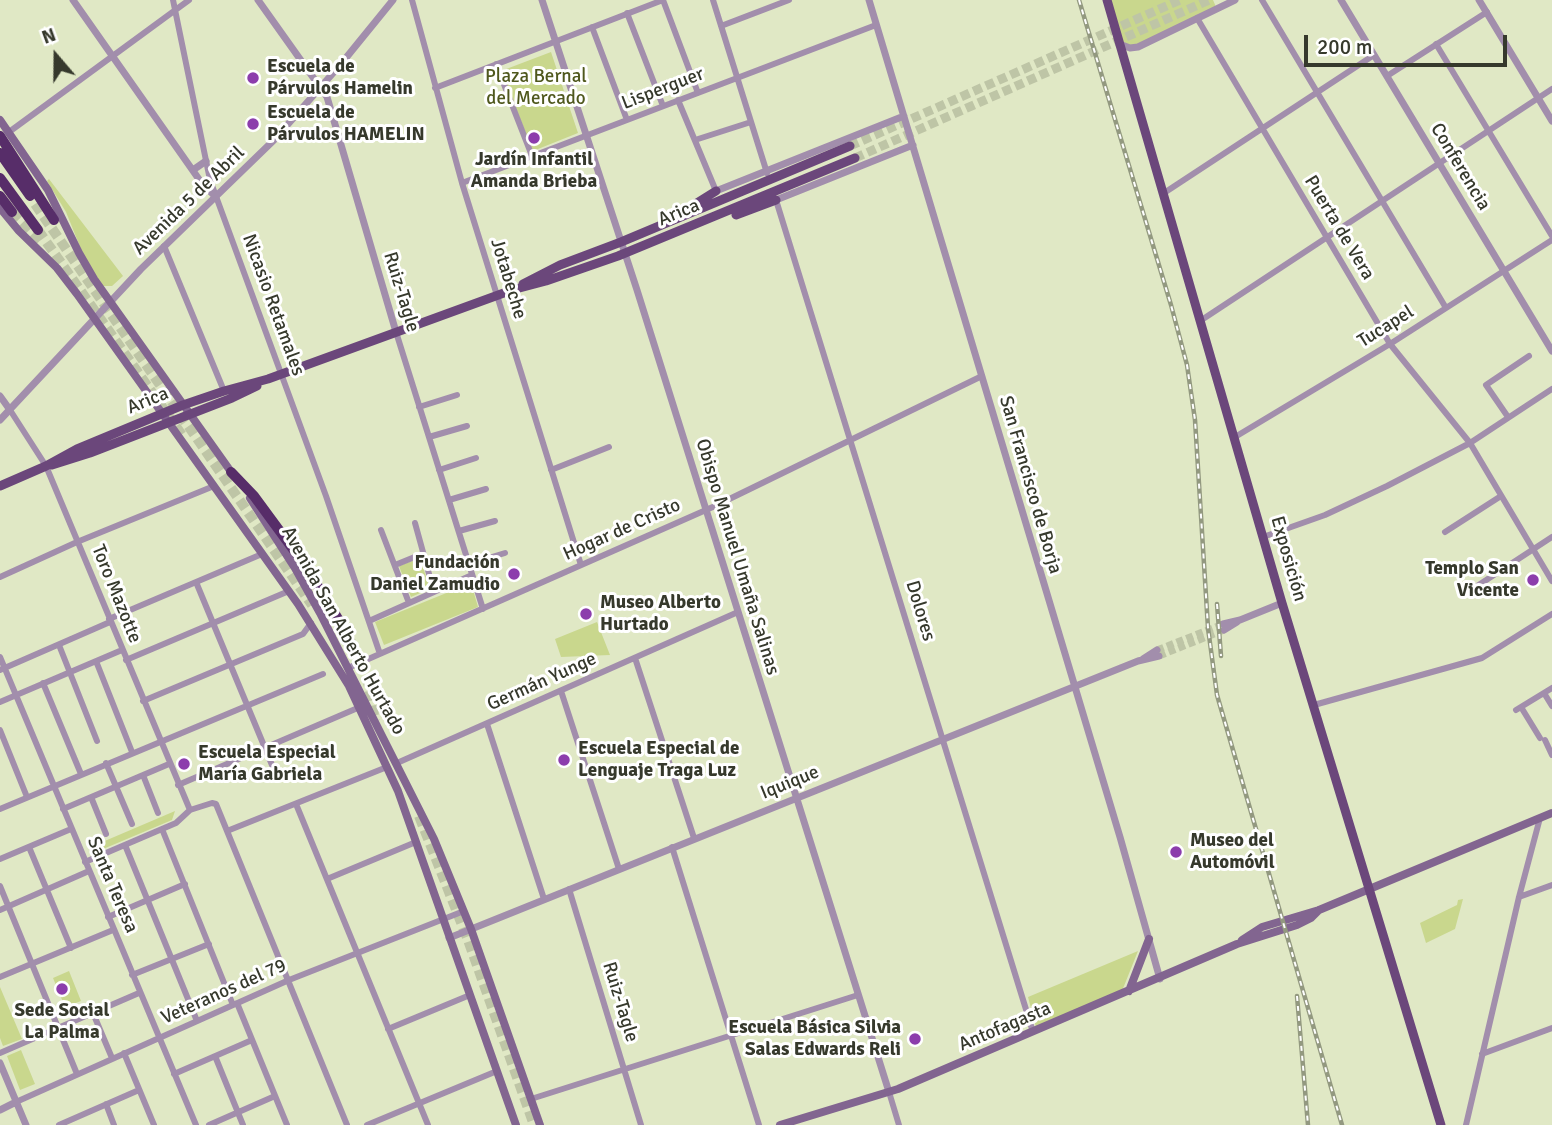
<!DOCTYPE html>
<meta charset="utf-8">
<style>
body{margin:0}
#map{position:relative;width:1552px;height:1125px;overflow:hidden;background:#e0e8c5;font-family:Signika,sans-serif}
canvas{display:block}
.north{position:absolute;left:21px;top:21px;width:70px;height:70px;-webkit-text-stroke:5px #fff;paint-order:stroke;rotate:340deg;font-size:19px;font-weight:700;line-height:28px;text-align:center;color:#36392c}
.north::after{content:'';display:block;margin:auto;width:24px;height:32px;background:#36392c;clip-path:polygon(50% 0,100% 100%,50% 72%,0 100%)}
.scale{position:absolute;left:1304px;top:35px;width:203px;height:32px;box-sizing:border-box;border:4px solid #36392c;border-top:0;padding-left:9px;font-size:21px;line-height:24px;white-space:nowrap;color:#36392c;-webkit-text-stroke:5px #fff;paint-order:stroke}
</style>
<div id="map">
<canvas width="1552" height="1125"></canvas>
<div class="north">N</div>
<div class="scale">200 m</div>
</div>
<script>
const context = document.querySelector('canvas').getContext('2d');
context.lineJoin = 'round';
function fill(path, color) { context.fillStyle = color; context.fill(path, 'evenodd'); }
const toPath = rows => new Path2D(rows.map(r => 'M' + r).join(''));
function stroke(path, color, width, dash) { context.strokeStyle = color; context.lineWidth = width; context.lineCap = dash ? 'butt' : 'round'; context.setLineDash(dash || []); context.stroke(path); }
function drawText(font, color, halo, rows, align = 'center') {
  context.font = font + ' Signika,sans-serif'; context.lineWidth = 6; context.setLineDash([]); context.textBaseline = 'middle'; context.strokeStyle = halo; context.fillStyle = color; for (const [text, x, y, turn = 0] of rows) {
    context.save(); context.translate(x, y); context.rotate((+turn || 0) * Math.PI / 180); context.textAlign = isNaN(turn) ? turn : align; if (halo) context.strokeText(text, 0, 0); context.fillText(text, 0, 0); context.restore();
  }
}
const green = toPath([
 [1110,0,1213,0,1216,7,1134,47,1123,42],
 [551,52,578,133,533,151,501,71],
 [49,179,123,276,112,286,102,286,83,254,66,212,47,181],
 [420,558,430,589,411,597,399,566],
 [471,583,478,607,384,645,375,622],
 [597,622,610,655,561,657,555,639],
 [175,811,172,820,96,852,93,846],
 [1463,899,1455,929,1426,943,1420,923,1457,905,1458,900],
 [1138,951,1122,991,1036,1027,1028,997],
 [69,971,81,1001,65,1007,53,978],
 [0,987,22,1039,3,1046,0,1038],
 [21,1050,35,1084,20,1090,7,1056]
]);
const tertiaryTunnel = toPath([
 [1157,650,1223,624],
 [1159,656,1224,630]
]);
const primaryTunnel = toPath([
 [850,146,1180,0],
 [855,158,1209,0]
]);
const motorwayTunnel = toPath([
 [35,204,312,605],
 [12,212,42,243],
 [38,230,184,438],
 [348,635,368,682,375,721],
 [419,816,468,940,534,1125]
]);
const minor = toPath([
 [173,0,210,180,326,496,380,654],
 [412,0,462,183,581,565],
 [713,0,767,173],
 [1262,0,1446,308],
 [627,13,663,106],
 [1197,18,1390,344,1470,443,1552,581],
 [721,26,789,0],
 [592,27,627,120],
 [1436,44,1552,236],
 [496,64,532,156],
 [1387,76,1487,12],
 [435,88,663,0,698,93],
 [678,100,716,191],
 [9,132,189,0],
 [695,140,751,122],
 [462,183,876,25],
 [1164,193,1374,55],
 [776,200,1033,1032],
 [164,246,224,391],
 [1200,321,1552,89],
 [396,332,483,609],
 [419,407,457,395],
 [10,410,46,466,190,810],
 [1508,417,1486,385,1529,356],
 [429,437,467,426],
 [1235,437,1390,344,1552,240],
 [439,470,476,458],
 [551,470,609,447],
 [449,500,486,489],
 [415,523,434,592],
 [381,530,409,603],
 [459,531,495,521],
 [1445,532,1501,496],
 [1263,537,1325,515,1387,486,1470,443,1552,389],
 [469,564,505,553],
 [395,565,422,554],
 [0,577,77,542,214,486],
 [196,582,272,765],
 [1471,590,1552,537],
 [109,619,262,554],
 [369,621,472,575],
 [59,645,97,741],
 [0,657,196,1125],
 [635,658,694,838],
 [126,660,289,591],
 [96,661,132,752],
 [348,668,715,506,982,376],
 [0,670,110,622],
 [43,683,81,774],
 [561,691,619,869],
 [1544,693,1552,706],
 [143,701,303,634,311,623],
 [0,702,122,650],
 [1314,705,1482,658,1552,614],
 [1521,707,1540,738],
 [1516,710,1552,688],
 [487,724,544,899],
 [0,730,27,797],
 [1545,740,1552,755],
 [106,763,132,824],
 [397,763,738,612],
 [143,775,158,813],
 [178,785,360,707],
 [91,797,106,834],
 [296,804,428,1125],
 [0,809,323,674],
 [63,809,169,764],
 [162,829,233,1005],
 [227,831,387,767],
 [125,845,197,1021],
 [29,847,71,948],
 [672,847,759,1125],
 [0,859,71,829],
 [85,862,176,823,190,810,212,803,216,804,347,1125],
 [327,879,416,842],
 [0,886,77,1074],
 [569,889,641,1125],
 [1519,897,1552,885],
 [0,910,89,871],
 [108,917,185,884],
 [132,975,209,944],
 [0,977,113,930],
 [237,1003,287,1125],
 [93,1013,112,1058],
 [388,1029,470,995],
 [0,1053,139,993],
 [124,1053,154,1125],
 [1482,1054,1552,1028],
 [215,1056,243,1125],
 [174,1074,252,1040],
 [889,1092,899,1125],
 [531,1099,858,995],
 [16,1102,289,980,464,911],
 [106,1104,114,1125],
 [59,1125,139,1090],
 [209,1125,275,1096],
 [367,1125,497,1071],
 [1466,1125,1519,897,1540,818]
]);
const tertiary = toPath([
 [73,0,203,185,216,197],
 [258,0,327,97,396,332],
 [542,0,637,290,889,1092],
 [869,0,1120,837,1160,979],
 [1341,0,1552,351],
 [1479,0,1552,121],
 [1122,45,1130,48,1138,47,1235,0],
 [193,170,206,161],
 [716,191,904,116],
 [776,200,913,145],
 [0,396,10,410],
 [0,420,141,269,274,140,341,64,393,0],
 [1223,624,1240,620,1282,603],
 [1224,630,1237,622],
 [1143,659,1157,650],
 [449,938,1138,661,1159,656],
 [0,1063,26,1125],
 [0,1110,16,1102]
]);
const secondary = toPath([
 [0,120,48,190,79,253,94,279,234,476],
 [0,208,19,231,57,268,77,294,298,604,349,686,398,791,516,1125],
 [250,498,295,568,320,613,434,839,471,929,540,1125],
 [1242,940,1262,927,1319,910,1552,813],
 [1129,991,1149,939],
 [780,1125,898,1089,1237,944,1297,925,1311,918,1319,910]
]);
const primary = toPath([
 [1107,0,1282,603,1441,1125],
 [736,215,776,200],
 [676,216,716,191],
 [523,284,560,265,621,242,850,146],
 [52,465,90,453,232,398,257,386],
 [0,486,46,466,77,449,183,405,224,391,268,379,512,290,546,281,618,256,855,158]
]);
const motorway = toPath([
 [0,136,54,220],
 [0,153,30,196],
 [0,178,38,230],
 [0,196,12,212],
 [231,472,254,496,304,564,348,635]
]);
const rail = toPath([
 [1079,0,1171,305,1187,365,1195,420,1208,628,1217,695,1342,1125],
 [1217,604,1221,656],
 [1297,996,1308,1125]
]);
const markers = [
 [253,78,7,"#8c3dac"],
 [253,124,7,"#8c3dac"],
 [534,138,7,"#8c3dac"],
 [514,574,7,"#8c3dac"],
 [1533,580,7,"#8c3dac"],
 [586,614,7,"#8c3dac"],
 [564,760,7,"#8c3dac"],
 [184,764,7,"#8c3dac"],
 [1176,852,7,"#8c3dac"],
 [62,989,7,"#8c3dac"],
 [915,1039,7,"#8c3dac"]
];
const poiNames = [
 ["Escuela de",267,67],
 ["Párvulos Hamelin",267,89],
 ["Escuela de",267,113],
 ["Párvulos HAMELIN",267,135],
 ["Jardín Infantil",534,160,"center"],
 ["Amanda Brieba",534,182,"center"],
 ["Fundación",500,563,"right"],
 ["Daniel Zamudio",500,585,"right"],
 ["Templo San",1519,569,"right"],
 ["Vicente",1519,591,"right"],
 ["Museo Alberto",600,603],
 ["Hurtado",600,625],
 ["Escuela Especial de",578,749],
 ["Lenguaje Traga Luz",578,771],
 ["Escuela Especial",198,753],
 ["María Gabriela",198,775],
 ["Museo del",1190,841],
 ["Automóvil",1190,863],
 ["Sede Social",62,1011,"center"],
 ["La Palma",62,1033,"center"],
 ["Escuela Básica Silvia",901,1028,"right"],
 ["Salas Edwards Reli",901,1050,"right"]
];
const parkNames = [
 ["Plaza Bernal",536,77],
 ["del Mercado",536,99]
];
const streetNames = [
 ["Lisperguer",663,89,-21],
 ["Conferencia",1460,167,59],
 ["Avenida 5 de Abril",189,201,-44],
 ["Arica",679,213,-22],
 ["Puerta de Vera",1339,228,59],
 ["Jotabeche",508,279,73],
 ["Ruiz-Tagle",401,292,73],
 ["Nicasio Retamales",273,305,70],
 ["Tucapel",1386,327,-32],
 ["Arica",148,401,-22],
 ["San Francisco de Borja",1030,485,74],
 ["Hogar de Cristo",622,530,-24],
 ["Obispo Manuel Umaña Salinas",737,557,73],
 ["Exposición",1288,559,74],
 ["Toro Mazotte",116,594,68],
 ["Dolores",920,611,73],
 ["Avenida San Alberto Hurtado",343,631,61],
 ["Germán Yunge",542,682,-24],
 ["Iquique",790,783,-22],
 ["Santa Teresa",112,885,67],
 ["Veteranos del 79",224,992,-24],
 ["Ruiz-Tagle",620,1002,73],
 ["Antofagasta",1005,1027,-23]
];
fill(green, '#c9d78d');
stroke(tertiaryTunnel, '#bec5a6', 7, [7, 3.5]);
stroke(primaryTunnel, '#bec5a6', 9, [9, 4.5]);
stroke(motorwayTunnel, '#bec5a6', 10, [10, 5]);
stroke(minor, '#a28eac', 6);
stroke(tertiary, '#a28eac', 7);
stroke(secondary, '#826590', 8);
stroke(primary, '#6b477b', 9);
stroke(motorway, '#572d69', 10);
stroke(rail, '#939980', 4.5);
stroke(rail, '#fff', 2, [5]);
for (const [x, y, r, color] of markers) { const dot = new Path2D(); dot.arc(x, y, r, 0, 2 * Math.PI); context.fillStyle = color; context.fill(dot); stroke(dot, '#fff', 2.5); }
drawText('bold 19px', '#36392c', '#fff', poiNames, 'left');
drawText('19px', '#4f581d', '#fff', parkNames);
drawText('19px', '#36392c', '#fff', streetNames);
</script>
